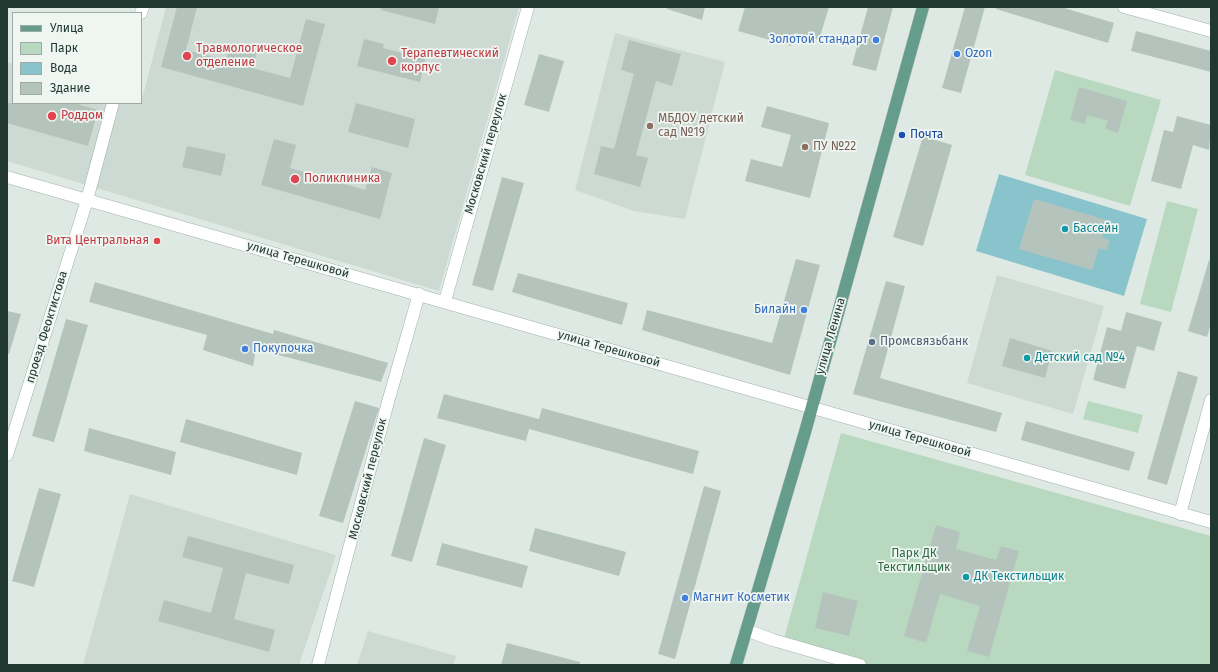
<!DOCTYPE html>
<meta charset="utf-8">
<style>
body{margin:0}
#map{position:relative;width:1218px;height:672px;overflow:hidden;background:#dfe9e4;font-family:"Fira Sans",sans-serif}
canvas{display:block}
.frame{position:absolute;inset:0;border:8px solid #213831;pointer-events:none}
.legend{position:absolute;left:12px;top:12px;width:130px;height:92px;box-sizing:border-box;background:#eff6f2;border:1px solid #9daaa5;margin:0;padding:5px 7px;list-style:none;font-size:12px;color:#213831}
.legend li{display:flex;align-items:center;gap:8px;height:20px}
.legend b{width:20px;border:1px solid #9daaa5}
</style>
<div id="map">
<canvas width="1218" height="672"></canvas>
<div class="frame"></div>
<ul class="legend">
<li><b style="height:5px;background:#669c8c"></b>Улица</li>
<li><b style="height:11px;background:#b8d9c0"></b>Парк</li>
<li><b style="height:11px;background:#89c4cc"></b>Вода</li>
<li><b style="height:11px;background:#b4c4bd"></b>Здание</li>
</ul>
</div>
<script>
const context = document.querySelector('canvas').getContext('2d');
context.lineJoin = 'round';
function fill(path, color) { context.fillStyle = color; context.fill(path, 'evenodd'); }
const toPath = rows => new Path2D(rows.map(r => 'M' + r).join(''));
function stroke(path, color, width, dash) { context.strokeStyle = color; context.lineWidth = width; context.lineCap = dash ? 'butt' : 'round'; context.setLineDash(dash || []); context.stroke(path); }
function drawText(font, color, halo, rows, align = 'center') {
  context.font = font + ' "Fira Sans",sans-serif'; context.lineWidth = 3.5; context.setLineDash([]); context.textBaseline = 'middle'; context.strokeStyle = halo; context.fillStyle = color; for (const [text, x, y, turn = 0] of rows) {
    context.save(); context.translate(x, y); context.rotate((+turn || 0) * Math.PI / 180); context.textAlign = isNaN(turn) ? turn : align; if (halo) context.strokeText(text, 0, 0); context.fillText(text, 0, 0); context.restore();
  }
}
const built = toPath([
 [166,7,519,7,439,291,7,161,7,62,13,64,13,103,141,103],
 [615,33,725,62,685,219,634,211,575,190],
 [997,275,1104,306,1073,414,967,383],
 [130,494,336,555,299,665,83,665],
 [368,631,456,656,453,665,357,665]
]);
const green = toPath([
 [1055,70,1161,100,1130,206,1025,175],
 [1167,201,1198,209,1171,312,1140,304],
 [1088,401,1143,415,1138,433,1083,419],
 [841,433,1211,536,1211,665,864,665,783,642]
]);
const water = toPath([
 [999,174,1147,219,1124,296,976,251]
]);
const building = toPath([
 [177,7,197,7,186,50,226,60,230,45,257,52,252,68,290,78,306,19,325,24,303,106,161,67],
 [381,7,439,7,435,24,381,10],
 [667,7,705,7,702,20,667,9],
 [745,7,829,7,819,40,795,33,791,46,738,31],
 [868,7,893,7,876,71,852,65],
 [965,7,985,7,961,93,942,88],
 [996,7,1061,7,1114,23,1108,43,996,9],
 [1136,31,1211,51,1211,72,1131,51],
 [364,39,384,44,383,48,405,54,406,50,426,55,420,82,357,66],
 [629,40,681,54,672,86,656,81,636,155,648,158,640,187,594,174,601,146,614,149,634,74,621,70],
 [539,54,564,61,549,112,524,105],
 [1079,87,1127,101,1118,133,1105,129,1108,121,1087,115,1085,124,1070,120],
 [7,103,74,103,98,110,88,146,7,123],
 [356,103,415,119,408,148,348,132],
 [767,106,829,123,810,198,745,181,751,159,782,167,791,135,761,127],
 [1177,116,1211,125,1209,150,1193,145,1181,189,1151,181,1164,130,1173,132],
 [923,136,952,145,923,246,893,237],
 [274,139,296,145,290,168,365,190,372,167,392,173,380,219,261,185],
 [187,146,226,154,221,176,182,167],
 [502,177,524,183,493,291,472,285],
 [1034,199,1107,220,1102,238,1110,240,1107,250,1099,248,1092,270,1019,249],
 [796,259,820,265,790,375,642,330,647,310,772,343],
 [1209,260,1211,260,1211,324,1207,337,1188,331],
 [518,273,628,303,622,325,512,292],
 [886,281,905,286,880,378,1002,413,996,432,853,394],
 [95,282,273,334,274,330,388,363,381,382,256,349,253,366,203,350,207,335,89,302],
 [7,311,21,314,9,354,7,354],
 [1126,312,1162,322,1154,351,1137,346,1125,389,1093,380,1107,327,1121,331],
 [66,319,88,325,54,442,32,436],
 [1010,338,1052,351,1045,378,1002,366],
 [1178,371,1198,377,1167,485,1147,479],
 [444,394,539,419,542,408,699,451,693,474,529,429,526,441,437,418],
 [355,401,379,408,343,523,319,516],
 [186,419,302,453,297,475,180,442],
 [1026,421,1135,452,1129,471,1021,440],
 [89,428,176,452,171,475,84,451],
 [424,438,446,445,412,562,391,556],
 [704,486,721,491,675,659,658,654],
 [39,488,61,494,34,587,12,581],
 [936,525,960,532,956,549,996,560,1001,546,1019,551,989,657,967,651,980,606,940,594,926,643,904,636],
 [535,528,626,552,619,576,529,551],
 [188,536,294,565,289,584,246,573,234,619,275,630,269,652,158,621,164,600,211,613,223,568,182,557],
 [442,543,528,566,522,588,436,565],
 [823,592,858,601,849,636,815,628],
 [507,643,580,662,580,665,501,665]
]);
const minor = toPath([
 [1124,7,1211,31],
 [141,13,143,7],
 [7,177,1211,522],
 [445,301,528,7],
 [7,455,87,200,113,103],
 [1180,514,1211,400],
 [746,630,773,640,860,665],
 [318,665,388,402,419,294]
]);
const major = toPath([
 [736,665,805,432,923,7]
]);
const markers = [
 [876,40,4,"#3f7fe0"],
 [957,54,4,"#3f7fe0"],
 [187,56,5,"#e0444e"],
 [392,61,5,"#e0444e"],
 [52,116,5,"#e0444e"],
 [650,126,4,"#8d6e63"],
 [902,135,4,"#1a4fb4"],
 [805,147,4,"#8d6e63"],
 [295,179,5,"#e0444e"],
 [1065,229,4,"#0f9aa8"],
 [157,241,4,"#e0444e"],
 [804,310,4,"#3f7fe0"],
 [872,342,4,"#5c6f8a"],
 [245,349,4,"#3f7fe0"],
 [1027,358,4,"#0f9aa8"],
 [966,577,4,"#0f9aa8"],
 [685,598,4,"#3f7fe0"]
];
const shopNames = [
 ["Золотой стандарт",868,40,"right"],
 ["Ozon",965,54],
 ["Билайн",796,310,"right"],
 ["Покупочка",253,349],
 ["Магнит Косметик",693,598]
];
const healthNames = [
 ["Травмологическое",196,49],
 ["отделение",196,63],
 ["Терапевтический",401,54],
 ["корпус",401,68],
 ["Роддом",61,116],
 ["Поликлиника",304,179],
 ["Вита Центральная",149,241,"right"]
];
const educationNames = [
 ["МБДОУ детский",658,119],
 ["сад №19",658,133],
 ["ПУ №22",813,147]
];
const transitNames = [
 ["Почта",910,135]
];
const streetNames = [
 ["Московский переулок",486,154,-74],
 ["улица Терешковой",298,260,16],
 ["проезд Феоктистова",47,327,-73],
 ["улица Ленина",831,336,-74],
 ["улица Терешковой",609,349,16],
 ["улица Терешковой",920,439,16],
 ["Московский переулок",368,479,-76]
];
const cultureNames = [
 ["Бассейн",1073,229],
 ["Детский сад №4",1035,358],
 ["ДК Текстильщик",974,577]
];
const serviceNames = [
 ["Промсвязьбанк",880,342]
];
const parkNames = [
 ["Парк ДК",914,554],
 ["Текстильщик",914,568]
];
fill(built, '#cdd9d3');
fill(green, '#b8d9c0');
fill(water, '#89c4cc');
fill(building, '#b4c4bd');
stroke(minor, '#a2b0ab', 13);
stroke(major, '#bcc3c1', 13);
stroke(minor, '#fff', 12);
stroke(major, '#669c8c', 12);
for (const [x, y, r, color] of markers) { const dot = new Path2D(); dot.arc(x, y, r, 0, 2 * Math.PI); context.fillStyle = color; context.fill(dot); stroke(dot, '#eff6f2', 1.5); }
drawText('12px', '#366cbe', '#eff6f2', shopNames, 'left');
drawText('12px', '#be3a42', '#eff6f2', healthNames, 'left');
drawText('12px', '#785e54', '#eff6f2', educationNames, 'left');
drawText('12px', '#164399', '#eff6f2', transitNames, 'left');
drawText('12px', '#213831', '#eff6f2', streetNames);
drawText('12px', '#0d838f', '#eff6f2', cultureNames, 'left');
drawText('12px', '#4e5e75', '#eff6f2', serviceNames, 'left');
drawText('12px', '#2e6c44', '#eff6f2', parkNames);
</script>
